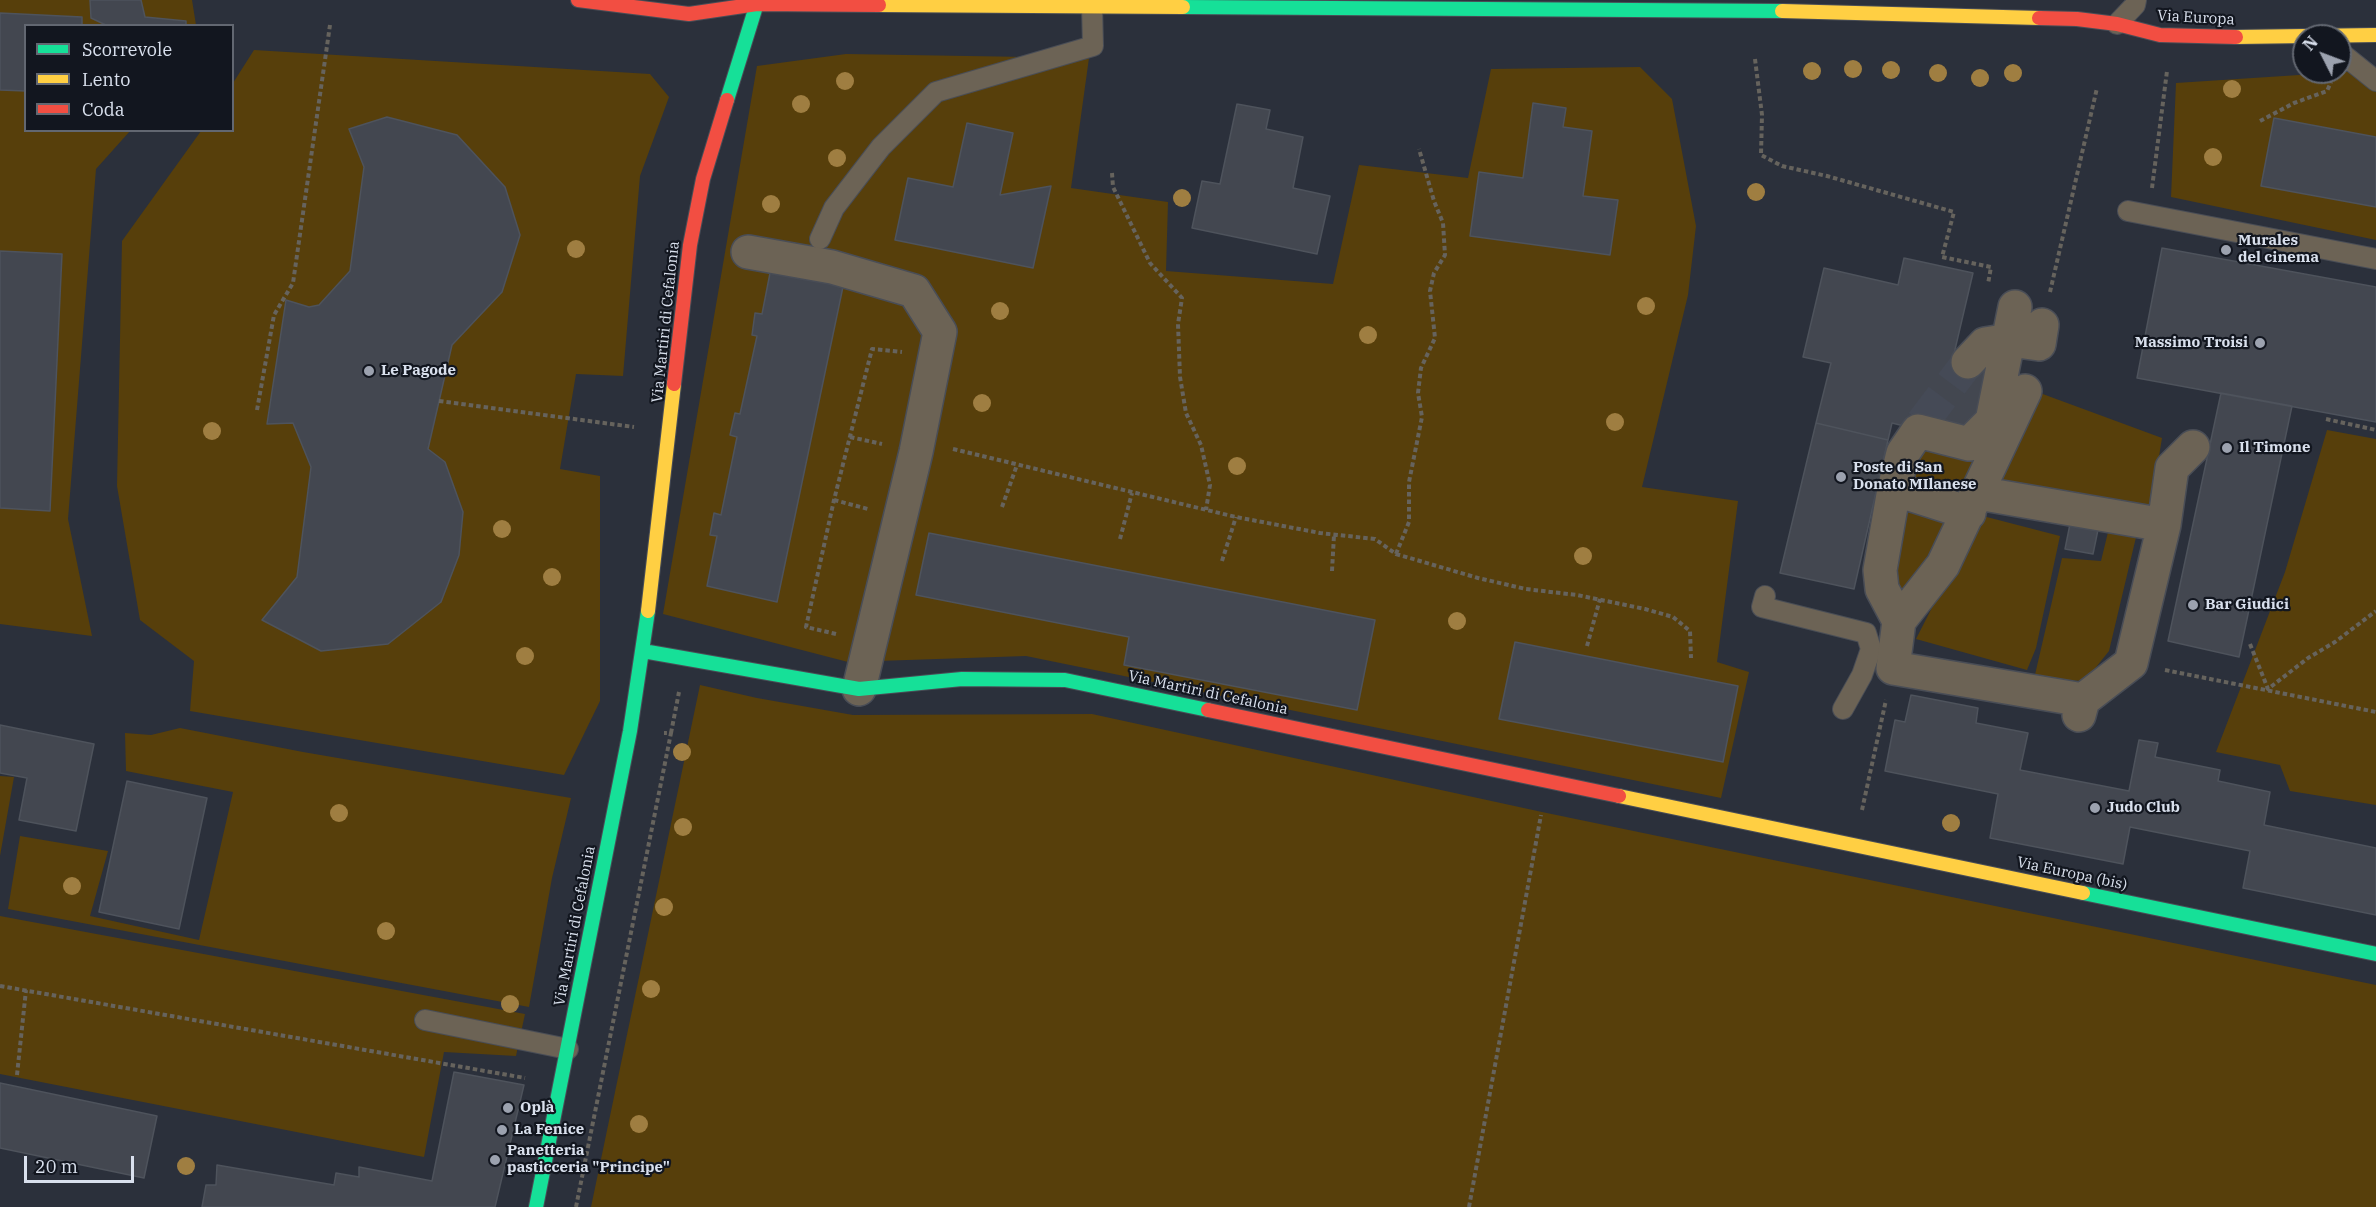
<!DOCTYPE html>
<meta charset="utf-8">
<style>
body{margin:0}
#map{position:relative;width:2376px;height:1207px;overflow:hidden;background:#2b303b;font-family:"IBM Plex Serif",serif}
canvas{display:block}
.legend{position:absolute;left:24px;top:24px;width:210px;height:108px;box-sizing:border-box;background:#12161f;border:2px solid #626771;margin:0;padding:8px 10px;list-style:none;font-size:18px;color:#d9e0ed}
.legend li{display:flex;align-items:center;gap:12px;height:30px}
.legend b{width:30px;border:2px solid #626771}
.north{position:absolute;left:2292px;top:24px;width:60px;height:60px;box-sizing:border-box;background:#12161f;border:2px solid #626771;border-radius:50%;rotate:312deg;font-size:16px;font-weight:700;line-height:24px;text-align:center;color:#d9e0ed}
.north::after{content:'';display:block;margin:auto;width:21px;height:27px;background:#9ca2af;clip-path:polygon(50% 0,100% 100%,50% 72%,0 100%)}
.scale{position:absolute;left:24px;top:1156px;width:110px;height:27px;box-sizing:border-box;border:3px solid #d9e0ed;border-top:0;padding-left:8px;font-size:18px;line-height:21px;white-space:nowrap;color:#d9e0ed;-webkit-text-stroke:4px #12161f;paint-order:stroke}
</style>
<div id="map">
<canvas width="2376" height="1207"></canvas>
<ul class="legend">
<li><b style="height:8px;background:#16e098"></b>Scorrevole</li>
<li><b style="height:8px;background:#ffcf43"></b>Lento</li>
<li><b style="height:8px;background:#f24e42"></b>Coda</li>
</ul>
<div class="north">N</div>
<div class="scale">20 m</div>
</div>
<script>
const context = document.querySelector('canvas').getContext('2d');
context.lineJoin = 'round';
function fill(path, color) { context.fillStyle = color; context.fill(path, 'evenodd'); }
const toPath = rows => new Path2D(rows.map(r => 'M' + r).join(''));
function stroke(path, color, width, dash) { context.strokeStyle = color; context.lineWidth = width; context.lineCap = dash ? 'butt' : 'round'; context.setLineDash(dash || []); context.stroke(path); }
function drawText(font, color, halo, rows, align = 'center') {
  context.font = font + ' "IBM Plex Serif",serif'; context.lineWidth = 4.5; context.setLineDash([]); context.textBaseline = 'middle'; context.strokeStyle = halo; context.fillStyle = color; for (const [text, x, y, turn = 0] of rows) {
    context.save(); context.translate(x, y); context.rotate((+turn || 0) * Math.PI / 180); context.textAlign = isNaN(turn) ? turn : align; if (halo) context.strokeText(text, 0, 0); context.fillText(text, 0, 0); context.restore();
  }
}
const green = toPath([
 [0,0,192,0,196,25,26,26,26,130,130,131,96,169,68,519,92,636,0,624],
 [254,50,650,74,669,97,640,176,623,376,576,374,560,469,600,476,600,701,564,775,190,711,194,661,140,620,117,486,122,241,201,131,232,130,233,83],
 [846,54,1089,58,1071,188,1168,202,1166,271,1333,284,1359,165,1468,178,1491,69,1640,67,1672,99,1696,226,1688,295,1642,487,1738,501,1717,662,1749,672,1721,798,1026,656,848,662,663,614,757,66],
 [2376,70,2376,240,2171,197,2176,83],
 [2040,393,2162,438,2150,512,1998,482],
 [2327,430,2376,439,2376,805,2290,791,2280,765,2216,752,2285,572],
 [1920,443,1984,447,1956,494,1911,483],
 [1899,512,1948,517,1906,597,1885,579],
 [1979,515,2060,536,2036,648,2027,670,1916,639],
 [2109,528,2137,533,2109,651,2085,681,2034,679,2062,558,2101,561],
 [700,685,757,698,853,715,1092,714,1542,812,2376,985,2376,1207,591,1207],
 [180,728,303,752,571,798,552,878,529,1007,8,909,20,836,108,851,90,916,199,940,233,792,126,771,125,733,151,735],
 [0,776,14,777,0,856],
 [0,916,525,1014,516,1056,444,1052,424,1157,0,1074]
]);
const building = toPath([
 [90,0,141,0,145,17,186,21,186,26,108,26,91,18,90,0],
 [0,13,82,17,82,26,26,26,26,91,0,90,0,13],
 [1533,103,1566,108,1563,127,1592,131,1583,196,1618,200,1610,255,1470,236,1479,172,1523,178,1533,103],
 [1237,104,1270,110,1266,129,1303,137,1293,188,1330,196,1317,254,1192,228,1202,181,1220,184,1237,104],
 [387,117,457,135,505,187,520,235,502,292,452,345,428,449,445,462,463,512,459,555,441,602,388,644,321,651,262,620,297,577,311,467,293,423,267,424,286,300,309,307,319,305,350,271,364,167,349,129,387,117],
 [2274,118,2376,137,2376,207,2261,186,2274,118],
 [967,123,1013,133,1000,195,1051,186,1033,268,895,240,908,178,953,187,967,123],
 [2162,248,2376,287,2376,422,2137,378,2162,248],
 [0,251,62,254,50,511,0,508,0,251],
 [1904,258,1973,273,1953,358,1991,367,1975,435,1906,419,1904,426,1892,423,1888,440,1816,423,1831,363,1803,357,1824,268,1898,285,1904,258],
 [771,268,844,282,777,602,707,586,717,536,710,535,714,513,721,515,737,437,730,435,735,413,740,414,757,336,752,335,755,313,762,314,771,268],
 [2221,393,2292,406,2239,657,2168,641,2221,393],
 [1816,423,1888,440,1854,589,1780,573,1816,423],
 [2071,519,2099,525,2093,554,2065,549,2071,519],
 [929,533,1375,620,1357,710,1124,665,1129,637,916,595,929,533],
 [1515,642,1738,686,1723,762,1499,719,1515,642],
 [1911,695,1978,708,1976,723,2028,733,2020,770,2129,791,2139,740,2158,743,2155,757,2220,770,2218,781,2270,792,2264,825,2376,848,2376,915,2243,888,2250,851,2130,827,2123,864,1990,838,1998,794,1885,771,1895,720,1905,722,1911,695],
 [0,725,94,744,76,831,19,820,27,778,0,773,0,725],
 [127,781,207,798,179,929,99,912,127,781],
 [454,1072,524,1085,495,1207,202,1207,206,1185,216,1185,217,1165,334,1185,336,1173,359,1177,359,1167,432,1181,454,1072],
 [0,1083,157,1116,144,1178,0,1148,0,1083]
]);
const streetTunnel = toPath([
 [1922,423,1968,362]
]);
const path = toPath([
 [1755,59,1762,115,1761,155,1782,166,1827,176,1954,212,1942,257,1991,267,1988,284],
 [2260,121,2294,103,2327,91,2331,82],
 [1112,173,1113,187,1150,263,1182,298,1178,324,1180,377,1186,413,1201,445,1210,485,1206,510],
 [2152,188,2167,71],
 [2050,292,2097,88],
 [439,401,634,427],
 [257,410,274,315,293,283,330,25],
 [2326,419,2376,430],
 [850,437,882,444],
 [953,449,1236,517,1320,533,1375,539,1396,554,1478,578,1526,589,1577,595,1645,609,1673,617,1690,631,1691,658],
 [834,500,868,509],
 [1002,507,1017,465],
 [1120,539,1132,493],
 [1396,554,1409,522,1409,482,1422,417,1418,393,1421,368,1435,338,1430,291,1434,273,1445,255,1443,223,1434,201,1419,149],
 [1222,561,1236,517],
 [1332,571,1334,535],
 [836,634,806,627,834,500,872,349,902,352],
 [2250,644,2268,689,2308,658,2335,642,2376,611],
 [1587,646,1600,599],
 [2165,670,2376,712],
 [671,733,679,692],
 [1862,810,1886,700],
 [0,986,525,1078],
 [17,1075,26,990],
 [576,1207,671,733,664,733],
 [1469,1207,1541,815]
]);
const lane = toPath([
 [2117,24,2135,5,2136,0],
 [2340,52,2376,81],
 [2128,211,2376,259],
 [820,239,834,208,881,147,936,92,1093,46,1092,6],
 [1765,596,1762,607,1866,633,1871,649,1862,675,1843,709],
 [425,1020,568,1049]
]);
const street = toPath([
 [748,252,832,267,914,291,940,332,916,452,859,689],
 [1968,362,1985,344,2010,340,2039,344,2042,325],
 [1894,489,1903,453,1918,431,1969,444,1992,421,2015,307],
 [1978,493,2164,525,2131,663,2083,700,2079,715],
 [1969,513,1894,489,1880,570,1882,589,1899,621,1893,668,2083,700],
 [2164,525,2172,468,2193,447],
 [1899,621,1943,565,2025,391]
]);
const fast = toPath([
 [1183,7,1782,11],
 [727,100,758,0],
 [643,651,859,689,962,679,1065,680,1208,710],
 [2083,893,2376,954],
 [536,1207,630,731,648,611]
]);
const slow = toPath([
 [879,5,1183,7],
 [1782,11,2039,18],
 [2236,37,2376,35],
 [648,611,674,384],
 [1619,796,2083,893]
]);
const jam = toPath([
 [578,0,689,14,757,4,879,5],
 [2039,18,2077,19,2117,24,2160,35,2236,37],
 [674,384,690,245,703,179,727,100],
 [1208,710,1619,796]
]);
const trees = [
 [1853,69],
 [1891,70],
 [1812,71],
 [1938,73],
 [2013,73],
 [1980,78],
 [845,81],
 [2232,89],
 [801,104],
 [2213,157],
 [837,158],
 [1756,192],
 [1182,198],
 [771,204],
 [576,249],
 [1646,306],
 [1000,311],
 [1368,335],
 [982,403],
 [1615,422],
 [212,431],
 [1237,466],
 [502,529],
 [1583,556],
 [552,577],
 [1457,621],
 [525,656],
 [682,752],
 [339,813],
 [1951,823],
 [683,827],
 [72,886],
 [664,907],
 [386,931],
 [651,989],
 [510,1004],
 [639,1124],
 [186,1166]
];
const markers = [
 [2226,250,6,"#9ca2af"],
 [2260,343,6,"#9ca2af"],
 [369,371,6,"#9ca2af"],
 [2227,448,6,"#9ca2af"],
 [1841,477,6,"#9ca2af"],
 [2193,605,6,"#9ca2af"],
 [2095,808,6,"#9ca2af"],
 [508,1108,6,"#9ca2af"],
 [502,1130,6,"#9ca2af"],
 [495,1160,6,"#9ca2af"]
];
const streetNames = [
 ["Via Europa",2196,18,3],
 ["Via Martiri di Cefalonia",666,322,-84],
 ["Via Martiri di Cefalonia",1208,693,12],
 ["Via Europa (bis)",2072,874,12],
 ["Via Martiri di Cefalonia",575,926,-79]
];
const poiNames = [
 ["Murales",2238,241],
 ["del cinema",2238,258],
 ["Massimo Troisi",2248,343,"right"],
 ["Le Pagode",381,371],
 ["Il Timone",2239,448],
 ["Poste di San",1853,468],
 ["Donato MIlanese",1853,485],
 ["Bar Giudici",2205,605],
 ["Judo Club",2107,808],
 ["Oplà",520,1108],
 ["La Fenice",514,1130],
 ["Panetteria",507,1151],
 ["pasticceria \"Principe\"",507,1168]
];
fill(green, '#573f0b');
fill(building, '#434750');
stroke(building, '#4e535c', 1.5);
stroke(streetTunnel, '#454a56', 33, [33, 16]);
stroke(lane, '#494d56', 22);
stroke(street, '#494d56', 36);
stroke(fast, '#494d56', 16);
stroke(slow, '#494d56', 16);
stroke(jam, '#494d56', 16);
stroke(path, '#66635d', 4, [4.5, 3]);
stroke(lane, '#6c6355', 20);
stroke(street, '#6c6355', 33);
stroke(fast, '#16e098', 14);
stroke(slow, '#ffcf43', 14);
stroke(jam, '#f24e42', 14);
context.fillStyle = '#9f7e41';
for (const [x, y] of trees) { context.beginPath(); context.arc(x, y, 9, 0, 2 * Math.PI); context.fill(); }
for (const [x, y, r, color] of markers) { const dot = new Path2D(); dot.arc(x, y, r, 0, 2 * Math.PI); context.fillStyle = color; context.fill(dot); stroke(dot, '#12161f', 2); }
drawText('15px', '#d9e0ed', '#12161f', streetNames);
drawText('bold 15px', '#d9e0ed', '#12161f', poiNames, 'left');
</script>
